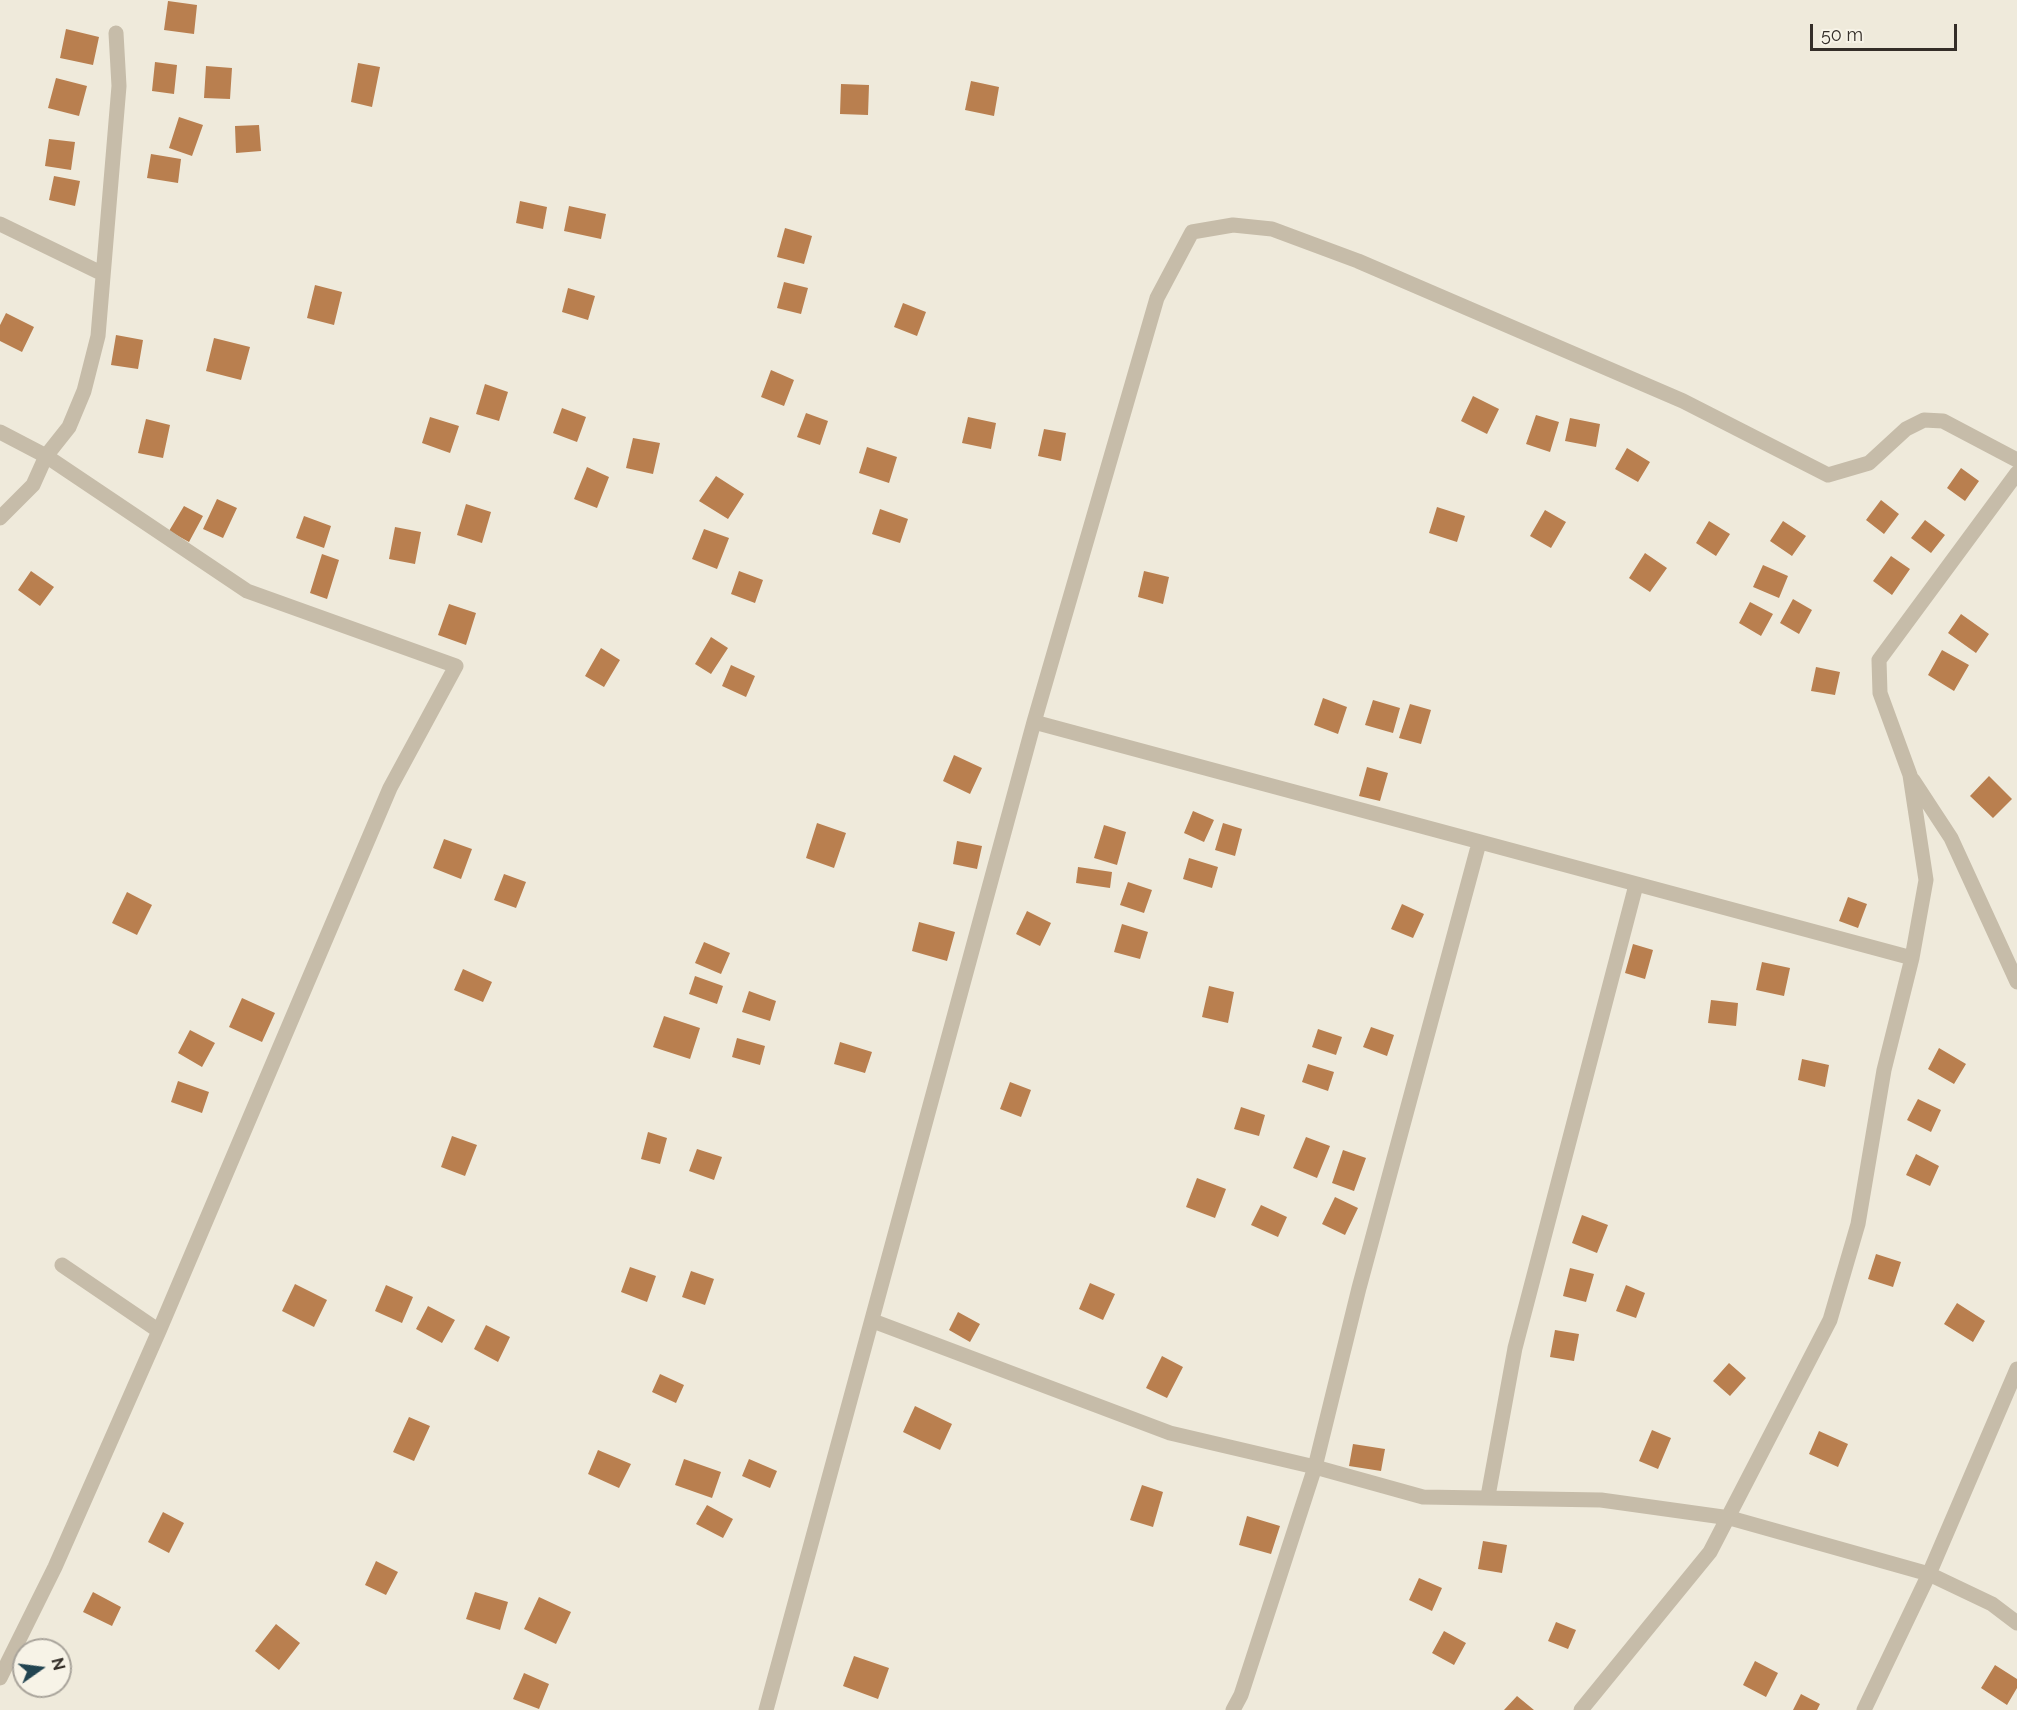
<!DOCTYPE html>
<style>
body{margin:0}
#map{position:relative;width:2017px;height:1710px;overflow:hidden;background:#efeadb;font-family:Raleway,sans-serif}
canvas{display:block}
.north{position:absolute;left:12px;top:1638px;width:60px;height:60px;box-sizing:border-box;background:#f7f3e7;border:2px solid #a9a49b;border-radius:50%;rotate:76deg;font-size:16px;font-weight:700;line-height:24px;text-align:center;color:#342e28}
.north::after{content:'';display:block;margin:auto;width:21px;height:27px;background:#224451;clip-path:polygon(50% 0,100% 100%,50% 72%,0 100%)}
.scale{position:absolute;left:1810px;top:24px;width:147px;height:27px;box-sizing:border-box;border:3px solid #342e28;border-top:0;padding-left:8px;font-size:18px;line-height:21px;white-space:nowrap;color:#342e28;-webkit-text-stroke:4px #f7f3e7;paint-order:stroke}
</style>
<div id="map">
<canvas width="2017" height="1710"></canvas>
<div class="north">N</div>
<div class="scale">50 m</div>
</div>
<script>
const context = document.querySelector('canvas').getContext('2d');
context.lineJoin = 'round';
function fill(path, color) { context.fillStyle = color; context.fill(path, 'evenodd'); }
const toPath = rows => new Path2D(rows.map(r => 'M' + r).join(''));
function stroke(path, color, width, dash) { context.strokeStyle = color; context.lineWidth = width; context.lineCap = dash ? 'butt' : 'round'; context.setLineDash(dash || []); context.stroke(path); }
const building = toPath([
 [168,1,197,5,194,34,164,30],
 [66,29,99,37,93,65,60,58],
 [155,62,177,65,174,94,152,91],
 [358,63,380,67,372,107,351,102],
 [206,66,232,68,230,99,204,98],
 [56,78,87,86,79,116,48,108],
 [971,81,999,87,994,116,965,110],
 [841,84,869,85,868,115,840,114],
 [179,117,203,125,192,156,169,148],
 [259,125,261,151,236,153,235,126],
 [49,139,75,142,71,170,45,166],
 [151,154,181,159,178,183,147,178],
 [54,176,80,181,75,206,49,200],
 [520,201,547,207,543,229,516,223],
 [569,206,606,214,601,239,564,231],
 [785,228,812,236,804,264,777,257],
 [784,282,808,288,801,314,777,308],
 [315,285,342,292,334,325,307,318],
 [568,288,595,296,588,320,562,312],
 [903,303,926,312,917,336,894,327],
 [6,313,34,327,22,352,0,341,0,325],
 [116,335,143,340,138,369,111,365],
 [214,338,250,347,241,380,206,371],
 [771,370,794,380,784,406,761,397],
 [485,384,508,392,499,421,476,414],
 [1473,396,1499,409,1487,434,1461,421],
 [562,408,586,417,577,442,553,433],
 [806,413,828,421,820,445,797,437],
 [1536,415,1559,422,1550,452,1526,444],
 [430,417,459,426,450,453,422,443],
 [968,417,996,423,991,449,962,443],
 [1570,418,1600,424,1596,447,1565,441],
 [146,419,170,425,163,458,138,453],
 [1044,429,1066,433,1061,461,1038,456],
 [633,438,660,443,653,474,626,468],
 [867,447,897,457,889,483,859,473],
 [1627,448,1650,462,1638,482,1615,469],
 [587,467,609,477,597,508,574,499],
 [1961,468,1979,481,1965,501,1947,488],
 [716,476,744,494,728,519,699,501],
 [217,499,237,508,223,538,203,529],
 [1881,500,1899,514,1884,534,1866,520],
 [466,504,491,512,482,543,457,535],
 [184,506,203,516,189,542,169,531],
 [1437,507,1465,516,1457,542,1429,533],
 [880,509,908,519,900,543,872,534],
 [1545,510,1566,522,1551,548,1530,536],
 [304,516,331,526,324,548,296,538],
 [1925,520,1945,535,1931,553,1911,538],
 [1709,521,1730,534,1716,556,1696,543],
 [1783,521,1806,536,1792,556,1770,541],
 [395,527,421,532,415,564,389,559],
 [704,529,729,538,717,569,692,559],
 [1645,553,1667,568,1650,592,1629,578],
 [322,554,339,560,327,599,310,593],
 [1891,556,1910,569,1892,595,1873,581],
 [1763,565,1788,576,1779,598,1753,587],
 [31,571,54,587,40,606,18,590],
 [739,571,763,580,755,603,731,594],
 [1144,571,1169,577,1163,604,1138,597],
 [1793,599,1812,610,1799,634,1780,623],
 [1750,602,1773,614,1761,636,1739,623],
 [449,604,476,613,466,645,438,635],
 [1961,614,1989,634,1976,653,1948,633],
 [711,637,728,648,711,674,695,664],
 [601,648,620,660,604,687,585,676],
 [1942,650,1969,665,1954,691,1928,675],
 [731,665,755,676,746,697,722,686],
 [1816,667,1840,672,1835,695,1811,691],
 [1323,698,1347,707,1338,734,1314,725],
 [1373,700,1400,708,1393,733,1365,725],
 [1410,704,1431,710,1421,744,1399,738],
 [954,755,982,768,970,794,943,781],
 [1367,767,1388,773,1380,801,1359,796],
 [1989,776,2012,799,1993,818,1970,796],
 [1193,811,1214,820,1204,842,1184,833],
 [817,823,846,833,834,868,806,858],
 [1223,823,1242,829,1235,856,1215,850],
 [1104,825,1126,832,1117,865,1094,858],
 [444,839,472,849,461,879,433,868],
 [957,841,982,846,977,869,953,864],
 [1189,858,1218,867,1212,888,1183,879],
 [1078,867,1112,872,1110,888,1076,883],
 [504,874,526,882,516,908,494,900],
 [1128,882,1152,890,1144,913,1120,905],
 [127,892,152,905,137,935,112,923],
 [1848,897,1867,904,1858,928,1839,921],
 [1402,904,1424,914,1413,938,1391,929],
 [1027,911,1051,923,1040,946,1016,934],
 [919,922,955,932,947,961,912,951],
 [1122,924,1148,932,1140,959,1114,952],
 [704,942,730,953,721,974,695,963],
 [1633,944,1653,950,1645,979,1625,973],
 [1762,962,1790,968,1784,996,1756,990],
 [463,969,492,982,483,1002,454,990],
 [695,976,723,986,717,1004,689,994],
 [1209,986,1234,992,1228,1023,1202,1017],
 [749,991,776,1001,770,1021,742,1012],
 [242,998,275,1013,262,1042,229,1027],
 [1711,1000,1738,1003,1736,1026,1708,1023],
 [664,1016,700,1028,690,1059,653,1047],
 [1371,1027,1394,1035,1387,1056,1363,1047],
 [1318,1029,1342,1037,1336,1055,1312,1047],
 [190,1030,215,1043,202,1067,178,1053],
 [737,1038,765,1046,760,1065,732,1057],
 [840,1042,872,1052,865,1073,834,1064],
 [1939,1048,1966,1064,1954,1084,1928,1069],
 [1802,1059,1829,1065,1825,1087,1798,1080],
 [1308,1064,1334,1072,1328,1091,1302,1082],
 [178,1081,209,1092,202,1113,171,1102],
 [1010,1082,1031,1090,1021,1117,1000,1109],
 [1918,1099,1941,1110,1931,1132,1907,1120],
 [1241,1107,1265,1115,1259,1136,1234,1129],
 [648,1132,667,1138,660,1164,641,1159],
 [452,1136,477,1145,465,1176,441,1167],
 [1306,1137,1330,1146,1317,1178,1293,1168],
 [697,1149,722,1157,714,1180,689,1171],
 [1343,1150,1366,1158,1354,1191,1332,1183],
 [1916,1154,1939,1166,1930,1186,1906,1175],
 [1197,1178,1226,1189,1215,1218,1186,1207],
 [1335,1197,1358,1208,1345,1235,1322,1224],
 [1261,1205,1287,1217,1278,1237,1251,1225],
 [1582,1215,1608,1225,1597,1253,1572,1243],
 [1876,1254,1901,1262,1893,1287,1868,1279],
 [630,1267,656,1276,647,1302,621,1292],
 [1570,1268,1594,1274,1586,1302,1563,1296],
 [691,1271,714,1279,705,1305,682,1297],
 [1090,1283,1115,1294,1103,1320,1079,1309],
 [295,1284,327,1300,314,1327,282,1311],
 [386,1285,413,1297,402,1323,375,1311],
 [1626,1285,1645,1293,1636,1318,1616,1311],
 [1957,1303,1985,1321,1973,1342,1944,1324],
 [428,1306,455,1320,442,1343,416,1329],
 [958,1312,980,1324,970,1342,949,1330],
 [486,1325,510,1337,498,1362,474,1349],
 [1555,1330,1579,1334,1574,1361,1550,1357],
 [1162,1356,1183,1367,1167,1398,1146,1388],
 [1729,1363,1746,1378,1730,1396,1713,1381],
 [660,1374,684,1385,676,1403,652,1392],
 [915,1406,952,1424,940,1450,903,1432],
 [409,1417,430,1426,414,1461,393,1452],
 [1652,1430,1671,1438,1658,1469,1639,1461],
 [1819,1431,1848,1444,1838,1467,1809,1454],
 [1353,1444,1385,1449,1381,1471,1349,1466],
 [598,1450,631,1464,619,1488,588,1474],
 [684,1459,721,1472,712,1498,675,1485],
 [749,1459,777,1471,770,1488,742,1476],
 [1142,1485,1163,1492,1153,1527,1130,1520],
 [707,1505,733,1519,723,1538,696,1524],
 [163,1512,184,1523,169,1553,148,1542],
 [1247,1516,1280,1526,1271,1554,1239,1545],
 [1483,1541,1507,1545,1502,1573,1478,1569],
 [376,1561,398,1572,386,1595,365,1585],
 [1419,1578,1442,1588,1432,1611,1409,1600],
 [93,1592,121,1607,112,1626,83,1612],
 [475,1592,508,1602,500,1630,466,1619],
 [539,1597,571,1612,556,1644,524,1629],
 [1556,1622,1576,1630,1568,1649,1548,1641],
 [276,1624,300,1643,279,1670,255,1651],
 [1444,1631,1466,1643,1454,1665,1432,1653],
 [854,1656,889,1668,878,1699,843,1686],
 [1755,1661,1778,1673,1766,1697,1743,1685],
 [1995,1665,2017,1679,2017,1688,2007,1705,1981,1688],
 [524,1673,549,1684,539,1709,513,1699],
 [1801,1694,1820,1704,1817,1710,1793,1710],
 [1517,1696,1534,1710,1504,1710]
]);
const street = toPath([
 [0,224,101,273],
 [0,432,46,456,247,591,456,666,390,788,159,1331,55,1567,0,1678],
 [0,518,33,485,46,456,69,427,84,391,98,336,119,86,116,33],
 [1034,722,1912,958],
 [1913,780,1951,838,2017,982],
 [62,1265,159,1331],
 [873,1321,1170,1433,1315,1467,1423,1497,1601,1500,1730,1518,1929,1574,1992,1604,2017,1623],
 [1488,1496,1515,1348,1636,885],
 [766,1710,1034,722,1157,298,1192,232,1233,225,1272,229,1358,261,1683,401,1828,475,1869,463,1906,429,1924,420,1943,421,2017,460],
 [1233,1710,1241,1695,1315,1467,1359,1288,1479,843],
 [1581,1710,1710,1552,1830,1320,1858,1224,1884,1070,1912,958,1926,880,1910,775,1880,693,1879,660,2017,473],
 [1864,1710,1929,1574,2017,1369]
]);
fill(building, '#b97f4f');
stroke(street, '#c6bca9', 15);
</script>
